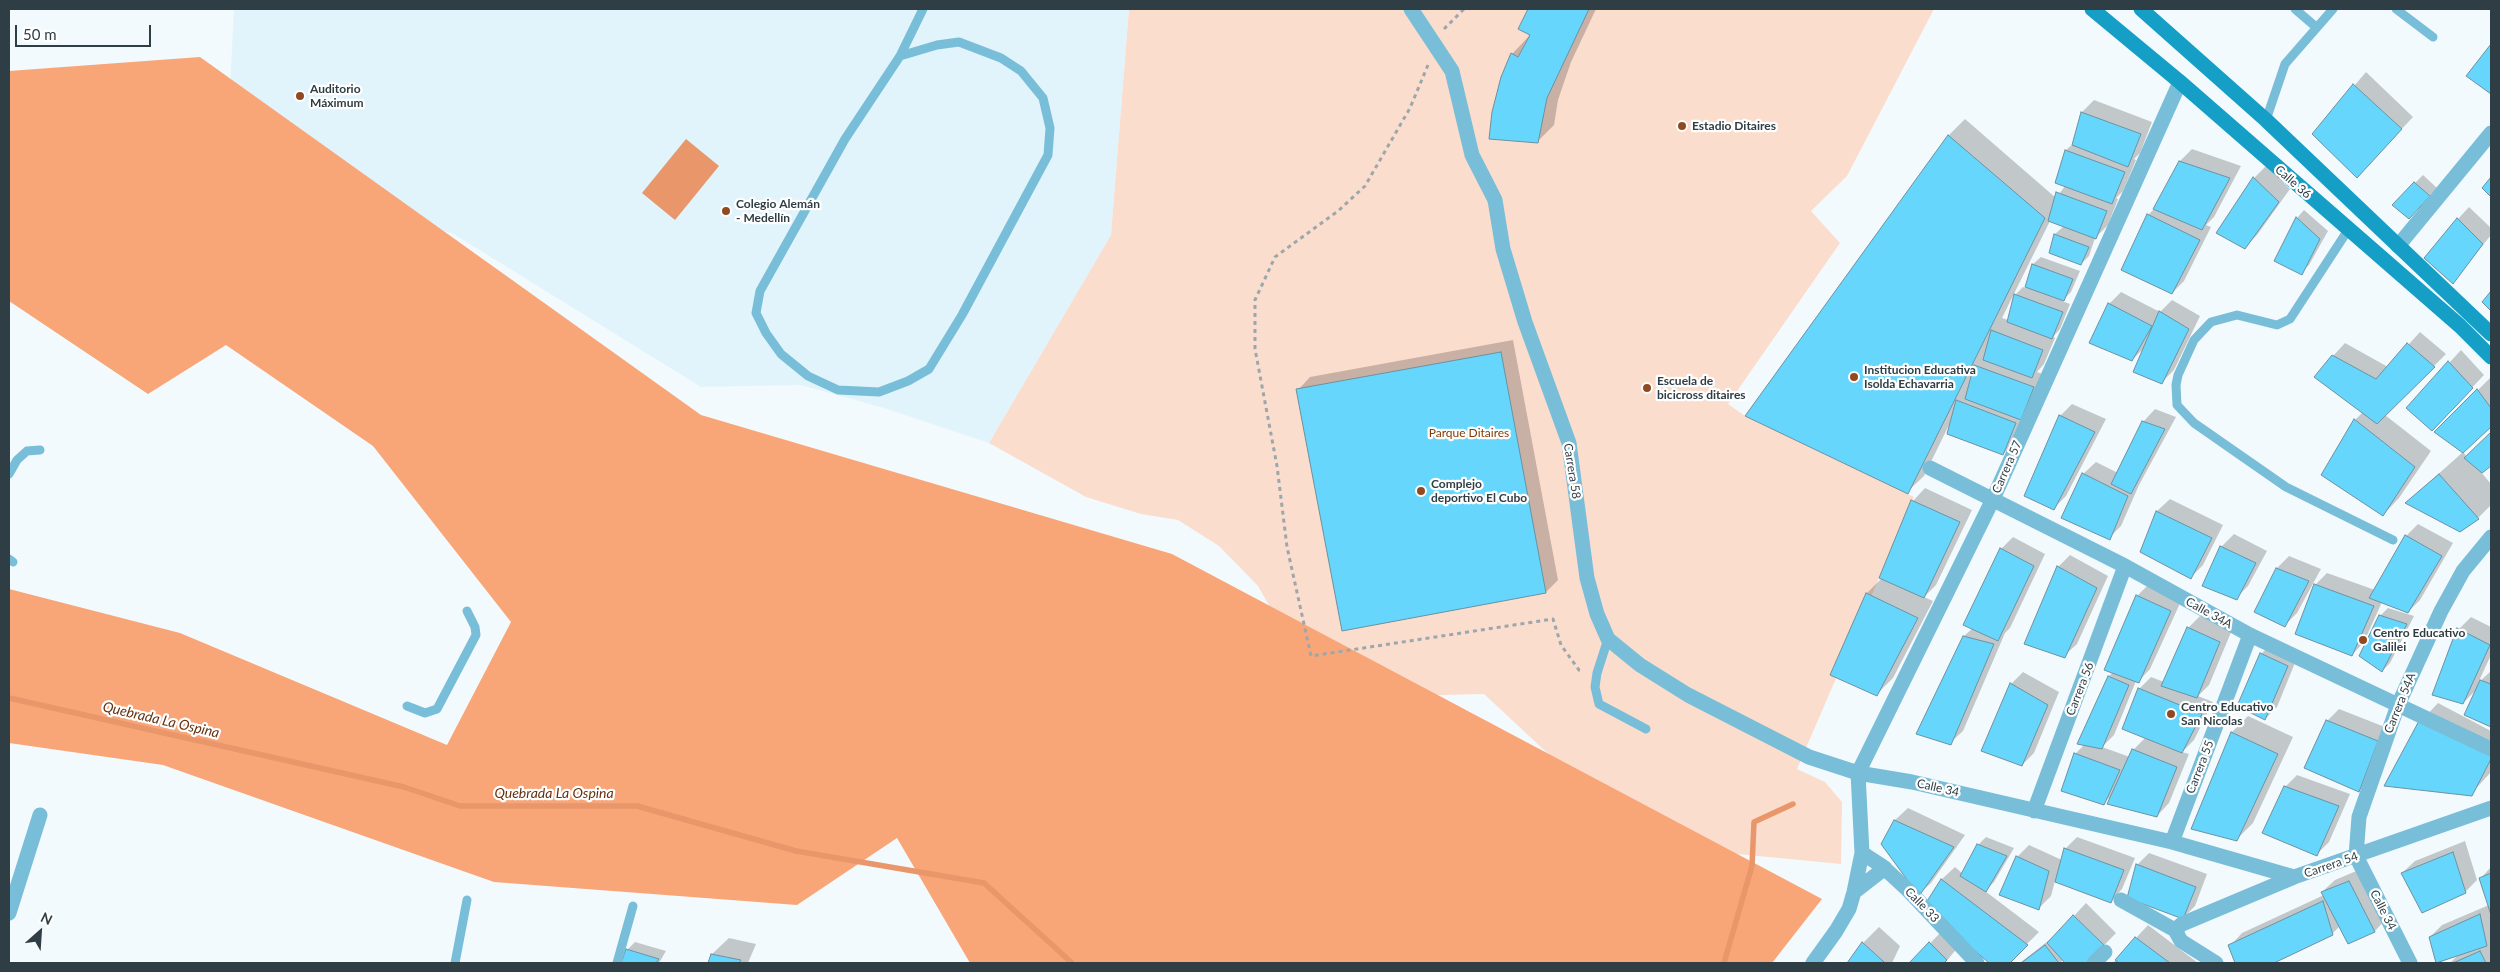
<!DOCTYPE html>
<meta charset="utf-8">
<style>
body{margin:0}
#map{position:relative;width:2500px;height:972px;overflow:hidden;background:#f3fafd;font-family:Lato,sans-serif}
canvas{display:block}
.frame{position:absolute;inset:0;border:10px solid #2f3e44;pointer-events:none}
.north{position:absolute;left:15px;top:907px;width:50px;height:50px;-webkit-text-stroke:4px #fff;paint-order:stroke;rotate:26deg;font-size:14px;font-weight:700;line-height:20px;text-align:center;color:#2f3e44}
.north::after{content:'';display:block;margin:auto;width:18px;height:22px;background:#2f3e44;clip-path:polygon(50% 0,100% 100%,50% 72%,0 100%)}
.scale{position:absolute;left:15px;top:25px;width:136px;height:22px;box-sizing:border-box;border:2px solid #2f3e44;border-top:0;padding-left:6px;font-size:15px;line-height:18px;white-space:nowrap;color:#2f3e44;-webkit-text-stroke:4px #fff;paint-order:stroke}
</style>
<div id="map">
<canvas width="2500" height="972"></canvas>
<div class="frame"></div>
<div class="north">N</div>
<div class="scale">50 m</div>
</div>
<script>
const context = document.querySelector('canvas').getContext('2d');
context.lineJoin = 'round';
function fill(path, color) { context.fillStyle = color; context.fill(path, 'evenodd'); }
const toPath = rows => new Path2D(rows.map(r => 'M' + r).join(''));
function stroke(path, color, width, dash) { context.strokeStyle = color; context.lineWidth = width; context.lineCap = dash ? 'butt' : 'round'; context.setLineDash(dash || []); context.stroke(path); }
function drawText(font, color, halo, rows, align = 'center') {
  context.font = font + ' Lato,sans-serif'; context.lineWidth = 4.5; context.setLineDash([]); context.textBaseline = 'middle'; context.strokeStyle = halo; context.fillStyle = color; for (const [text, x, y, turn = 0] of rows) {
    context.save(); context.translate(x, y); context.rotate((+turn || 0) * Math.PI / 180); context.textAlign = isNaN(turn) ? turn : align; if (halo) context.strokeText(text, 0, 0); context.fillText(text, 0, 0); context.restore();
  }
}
const built = toPath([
 [234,9,1129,9,1111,235,989,443,884,408,801,385,701,387,452,233,225,188]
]);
const green = toPath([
 [1129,9,1934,9,1847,176,1811,211,1840,243,1728,404,1745,416,1914,497,1797,769,1825,782,1842,802,1841,864,1727,853,1602,804,1484,694,1311,698,1291,644,1258,586,1219,546,1178,520,1141,514,1086,497,989,443,1111,235]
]);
const forest = toPath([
 [200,57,701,415,1172,554,1822,899,1772,963,970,963,897,838,797,905,494,882,163,765,9,743,9,589,180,633,447,745,511,622,373,446,226,345,148,394,9,301,9,71]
]);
const water = toPath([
 [686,139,719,166,675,220,642,193]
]);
const shadow = toPath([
 [1529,9,1596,9,1571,62,1558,100,1554,125,1537,142,1512,54,1531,34,1520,28],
 [2366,72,2413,117,2369,164,2313,134],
 [2094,100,2152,122,2140,153,2134,159,2136,160,2123,191,2116,198,2118,199,2108,225,2095,238,2089,256,2081,264,2050,252,2055,234,2064,226,2050,221,2002,318,2008,320,2015,295,2023,287,2026,288,2033,264,2041,257,2080,271,2071,292,2062,301,2070,304,2060,329,2053,337,2055,338,2044,364,2037,372,2045,375,2015,442,2003,454,1950,423,1924,476,1907,492,1746,415,1949,135,1965,119,2056,198,2065,186,2057,183,2066,150,2074,143,2082,112],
 [2192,149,2241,166,2214,217,2206,225,2211,227,2184,281,2172,293,2148,215,2155,208,2180,161],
 [2266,166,2290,189,2257,235,2245,247,2254,178],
 [2423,175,2437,188,2416,210,2415,183],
 [2469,207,2491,228,2491,235,2453,282,2458,219],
 [2304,210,2328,231,2309,265,2301,273,2297,218],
 [2121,292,2160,312,2172,300,2200,316,2174,370,2162,382,2146,346,2132,360,2109,304],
 [2420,332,2446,354,2385,415,2431,451,2399,498,2383,515,2355,420,2363,412,2333,356,2345,343,2388,367],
 [1513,340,1558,580,1546,592,1298,390,1310,377],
 [2461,350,2484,375,2444,417,2408,408],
 [2490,378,2491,425,2463,452,2436,432],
 [2072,404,2106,419,2066,496,2054,508,2060,416],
 [2155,409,2176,417,2139,485,2121,526,2109,538,2083,474,2096,462,2118,473,2143,422],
 [2491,433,2491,465,2481,472,2491,484,2491,505,2478,518,2407,502,2463,452,2467,457],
 [1925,488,1972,510,1936,585,1924,597,1933,601,1893,678,1877,694,1832,675,1867,593,1882,578,1881,578,1913,501],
 [2170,499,2223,525,2203,565,2191,577,2142,552,2157,511],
 [2418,524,2453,543,2420,600,2408,612,2382,602,2364,642,2352,655,2315,585,2327,573,2375,590,2406,536],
 [2234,534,2267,551,2248,586,2236,598,2204,586,2221,547],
 [2013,537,2045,554,2010,628,2005,633,1963,731,1950,743,1964,636,1973,628,2001,549],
 [2070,555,2108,576,2077,644,2064,656,2025,643,2058,567],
 [2289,556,2321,569,2297,613,2285,625,2256,612,2277,568],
 [2149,584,2182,599,2150,669,2138,682,2136,681,2114,735,2102,747,2130,757,2133,750,2146,737,2139,689,2151,677,2164,682,2188,628,2200,616,2232,630,2209,685,2198,696,2213,702,2194,740,2182,752,2189,754,2169,803,2157,816,2112,795,2104,803,2075,754,2085,744,2109,676,2113,672,2137,596],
 [2388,608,2414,616,2390,663,2382,671,2380,616],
 [2471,617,2491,627,2491,655,2478,683,2491,671,2491,726,2466,715,2478,688,2463,703,2459,629],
 [2273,642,2299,653,2277,707,2265,719,2261,654],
 [2023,672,2059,692,2034,753,2022,765,2011,684],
 [2438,703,2491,731,2491,772,2471,794,2422,720],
 [2339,709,2390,729,2371,778,2359,791,2327,721],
 [2248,716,2293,737,2253,823,2236,840,2232,732],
 [2297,775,2350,794,2329,842,2317,854,2285,787],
 [1908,808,1965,835,1931,883,1919,894,1883,844,1895,820],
 [1986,837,2014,848,1994,882,1985,891,2039,932,2008,963,1991,963,1925,906,1942,879,1955,867,1963,874,1978,845],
 [2077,837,2135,858,2122,889,2110,902,2055,881,2051,896,2039,908,2017,857,2029,845,2062,860,2065,849],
 [2465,841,2477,880,2465,892,2402,873,2415,861],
 [2149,853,2207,874,2195,906,2183,918,2137,865],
 [2491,867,2491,963,2450,963,2457,956,2438,963,2430,937,2442,925,2489,905,2481,878],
 [2361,869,2387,918,2375,931,2348,942,2340,926,2332,934,2272,963,2236,963,2230,946,2242,933,2324,895,2322,892,2335,880],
 [2086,903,2116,933,2087,963,2067,963,2063,960,2060,963,2020,963,2058,933],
 [2148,925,2198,963,2113,963],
 [1879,927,1900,946,1892,963,1849,963,1863,943],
 [1942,931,1958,947,1945,963,1911,963],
 [729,938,756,944,748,963,709,963,712,954],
 [635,942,666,951,659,963,622,963,627,950]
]);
const stream = toPath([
 [9,698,404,787,460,806,637,806,796,851,984,883,1072,963],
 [1724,963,1752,866,1754,822,1793,804]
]);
const building = toPath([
 [1528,9,1589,9,1547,98,1538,143,1489,139,1492,112,1501,77,1511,53,1518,57,1530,35,1518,29,1528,9],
 [2491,44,2491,94,2466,76,2491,44],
 [2353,84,2402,129,2357,178,2312,134,2353,84],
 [2081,112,2141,134,2128,167,2072,145,2081,112],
 [1948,135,2045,218,1908,494,1745,416,1948,135],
 [2065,150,2125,172,2112,204,2055,183,2065,150],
 [2179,161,2230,178,2202,230,2153,209,2179,161],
 [2253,177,2279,202,2245,249,2216,233,2253,177],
 [2491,177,2491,197,2482,188,2491,177],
 [2414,182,2430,196,2409,219,2392,205,2414,182],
 [2056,192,2107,211,2096,239,2048,221,2056,192],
 [2147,214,2200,240,2172,294,2121,270,2147,214],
 [2296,217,2320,239,2302,275,2274,261,2296,217],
 [2457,218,2483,244,2453,284,2424,258,2457,218],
 [2054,234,2089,247,2081,265,2049,253,2054,234],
 [2032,264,2073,279,2064,301,2025,287,2032,264],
 [2491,291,2491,311,2482,302,2491,291],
 [2014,294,2063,312,2052,339,2007,322,2014,294],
 [2108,303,2152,326,2132,361,2089,343,2108,303],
 [2159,311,2189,329,2162,384,2133,372,2159,311],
 [1991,330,2043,350,2032,378,1983,360,1991,330],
 [2407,343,2435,367,2377,424,2314,377,2332,355,2376,379,2407,343],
 [1501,352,1546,593,1342,631,1296,389,1501,352],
 [2448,361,2473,388,2432,431,2406,408,2448,361],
 [1974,365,2034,387,2021,420,1965,399,1974,365],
 [2477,389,2491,408,2491,427,2463,453,2434,432,2477,389],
 [1956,400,2016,423,2003,455,1947,434,1956,400],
 [2059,415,2095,432,2054,510,2024,496,2059,415],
 [2354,419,2415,467,2383,516,2321,475,2354,419],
 [2142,421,2165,429,2131,494,2111,484,2142,421],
 [2491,432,2491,466,2482,473,2464,458,2491,432],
 [2082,473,2128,496,2110,540,2061,518,2082,473],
 [2439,474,2479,519,2460,532,2405,503,2439,474],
 [1911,500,1960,522,1924,598,1879,578,1911,500],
 [2156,511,2212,538,2191,579,2140,552,2156,511],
 [2405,535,2442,556,2408,613,2369,598,2405,535],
 [2220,546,2256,563,2237,600,2202,586,2220,546],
 [2000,548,2034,566,1998,641,1963,625,2000,548],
 [2057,566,2097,588,2065,658,2024,644,2057,566],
 [2276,568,2309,581,2285,627,2254,612,2276,568],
 [2314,584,2374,606,2352,656,2295,634,2314,584],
 [1866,593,1918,618,1877,696,1830,675,1866,593],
 [2136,595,2171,611,2139,683,2104,670,2136,595],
 [2379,615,2407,624,2382,672,2359,656,2379,615],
 [2187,627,2220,642,2197,698,2161,686,2187,627],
 [2457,628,2490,645,2463,704,2432,695,2457,628],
 [1963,636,1994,644,1951,745,1916,734,1963,636],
 [2260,653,2288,666,2265,720,2237,706,2260,653],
 [2108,676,2129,685,2102,749,2077,744,2108,676],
 [2480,680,2491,684,2491,727,2464,715,2480,680],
 [2010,683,2048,705,2022,766,1981,751,2010,683],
 [2138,688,2202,714,2182,753,2122,729,2138,688],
 [2420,719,2491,755,2491,759,2472,796,2384,786,2420,719],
 [2326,720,2378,741,2359,792,2304,768,2326,720],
 [2231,732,2278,754,2237,841,2191,829,2231,732],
 [2132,749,2177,767,2157,817,2107,804,2132,749],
 [2074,753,2120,770,2104,805,2061,791,2074,753],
 [2284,786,2339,806,2317,856,2262,833,2284,786],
 [1894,820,1954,847,1919,896,1881,844,1894,820],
 [1977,844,2007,856,1986,892,1960,876,1977,844],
 [2064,848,2124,870,2111,903,2055,882,2064,848],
 [2453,852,2466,893,2422,913,2401,873,2453,852],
 [2016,856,2049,871,2039,910,1999,895,2016,856],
 [2136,864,2196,887,2183,919,2127,898,2136,864],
 [2491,873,2491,915,2479,878,2491,873],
 [1941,879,2028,945,2010,963,1989,963,1924,906,1941,879],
 [2349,881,2375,932,2348,944,2321,892,2349,881],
 [2323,901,2333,935,2274,963,2235,963,2228,945,2323,901],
 [2480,914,2487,946,2436,963,2429,937,2480,914],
 [2073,915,2105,946,2088,963,2065,963,2047,943,2073,915],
 [2135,937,2170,963,2119,963,2115,960,2135,937],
 [1862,942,1884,962,1884,963,1847,963,1862,942],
 [1929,942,1947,960,1944,963,1909,963,1929,942],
 [2045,945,2059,963,2021,963,2045,945],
 [626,949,659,959,656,963,621,963,626,949],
 [2480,951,2486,963,2453,963,2480,951],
 [711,954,741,960,739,963,708,963,711,954]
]);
const path = toPath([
 [1444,29,1464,9],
 [1428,65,1410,108,1365,186,1338,211,1275,257,1255,300,1255,349,1277,466,1287,547,1311,656,1553,619,1561,645,1579,670,1584,671]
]);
const lane = toPath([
 [2295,9,2316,27],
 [2396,9,2433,37],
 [900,56,937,45,959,42,1001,58,1021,71,1043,98,1050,128,1048,155,962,315,929,369,908,381,879,392,838,390,808,376,781,354,766,333,756,313,760,291,845,139,900,56,923,9],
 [2266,120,2285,64,2333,9],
 [2348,230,2290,319,2277,325,2237,315,2211,322,2194,340,2178,375,2176,385,2177,405,2194,423,2286,487,2393,540],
 [9,474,17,460,27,451,40,450],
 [9,559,13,562],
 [1608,639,1597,673,1595,687,1599,704,1646,729],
 [407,706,425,713,437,709,476,635,475,627,467,611],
 [455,963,467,900],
 [617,963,633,906]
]);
const street = toPath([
 [1411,9,1452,71,1472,155,1495,200,1503,249,1525,322,1569,443,1587,578,1597,614,1608,639,1640,665,1688,695,1809,757,1858,773,1912,782,2172,842,2294,877],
 [2398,246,2491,133],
 [1930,468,2125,566,2250,635,2491,749],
 [2034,811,2125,566],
 [2172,842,2250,635],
 [1862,853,1882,866,1908,890,1977,963],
 [2356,856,2359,817,2398,705,2441,611,2463,571,2491,537],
 [2356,856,2410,963],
 [1854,892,1885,868],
 [2121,900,2175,930,2181,941,2216,963],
 [9,913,40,815],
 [2175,930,2182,924,2294,877,2491,808],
 [1813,963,1836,931,1849,909,1854,892,1862,853,1858,773,1993,499,2180,82],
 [2094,963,2105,952]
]);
const secondary = toPath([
 [2092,9,2180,82,2460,326,2491,357],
 [2141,9,2266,120,2491,334]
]);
const markers = [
 [300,96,5,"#904a21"],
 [1682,126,5,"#904a21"],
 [726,211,5,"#904a21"],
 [1854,377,5,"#904a21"],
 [1647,388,5,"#904a21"],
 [1421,491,5,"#904a21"],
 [2363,640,5,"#904a21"],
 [2171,714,5,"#904a21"]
];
const poiNames = [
 ["Auditorio",310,89],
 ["Máximum",310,103],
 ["Estadio Ditaires",1692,126],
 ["Colegio Alemán",736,204],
 ["- Medellín",736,218],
 ["Institucion Educativa",1864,370],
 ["Isolda Echavarria",1864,384],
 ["Escuela de",1657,381],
 ["bicicross ditaires",1657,395],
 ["Complejo",1431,484],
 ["deportivo El Cubo",1431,498],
 ["Centro Educativo",2373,633],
 ["Galilei",2373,647],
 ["Centro Educativo",2181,707],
 ["San Nicolas",2181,721]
];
const streetNames = [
 ["Calle 36",2293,182,41],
 ["Carrera 57",2007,467,-66],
 ["Carrera 58",1572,471,81],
 ["Calle 34A",2209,613,29],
 ["Carrera 56",2080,689,-69],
 ["Carrera 54A",2400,703,-68],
 ["Carrera 55",2200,767,-69],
 ["Calle 34",1938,788,13],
 ["Carrera 54",2331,865,-19],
 ["Calle 33",1922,905,46],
 ["Calle 34",2383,910,63]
];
const parkNames = [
 ["Parque Ditaires",1469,433]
];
const waterNames = [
 ["Quebrada La Ospina",161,720,13],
 ["Quebrada La Ospina",554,793]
];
fill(built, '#e1f4fb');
fill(green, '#fbddcd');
fill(forest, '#f8a578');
fill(water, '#e8966a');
fill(shadow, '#0003');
stroke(stream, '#e8966a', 5.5);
fill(building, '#66d6fd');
stroke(building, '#6d919f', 1);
stroke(path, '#9ca7ab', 3, [4, 4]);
stroke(lane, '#79bed8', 9);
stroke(street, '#79bed8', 15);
stroke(secondary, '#159fc6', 15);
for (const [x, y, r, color] of markers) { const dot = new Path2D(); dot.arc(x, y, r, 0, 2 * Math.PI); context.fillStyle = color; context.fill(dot); stroke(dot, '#fff', 2); }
drawText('bold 12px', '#2f3e44', '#fff', poiNames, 'left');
drawText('12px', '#2f3e44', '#fff', streetNames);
drawText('12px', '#833a04', '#fff', parkNames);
drawText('italic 14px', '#663111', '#fff', waterNames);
</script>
